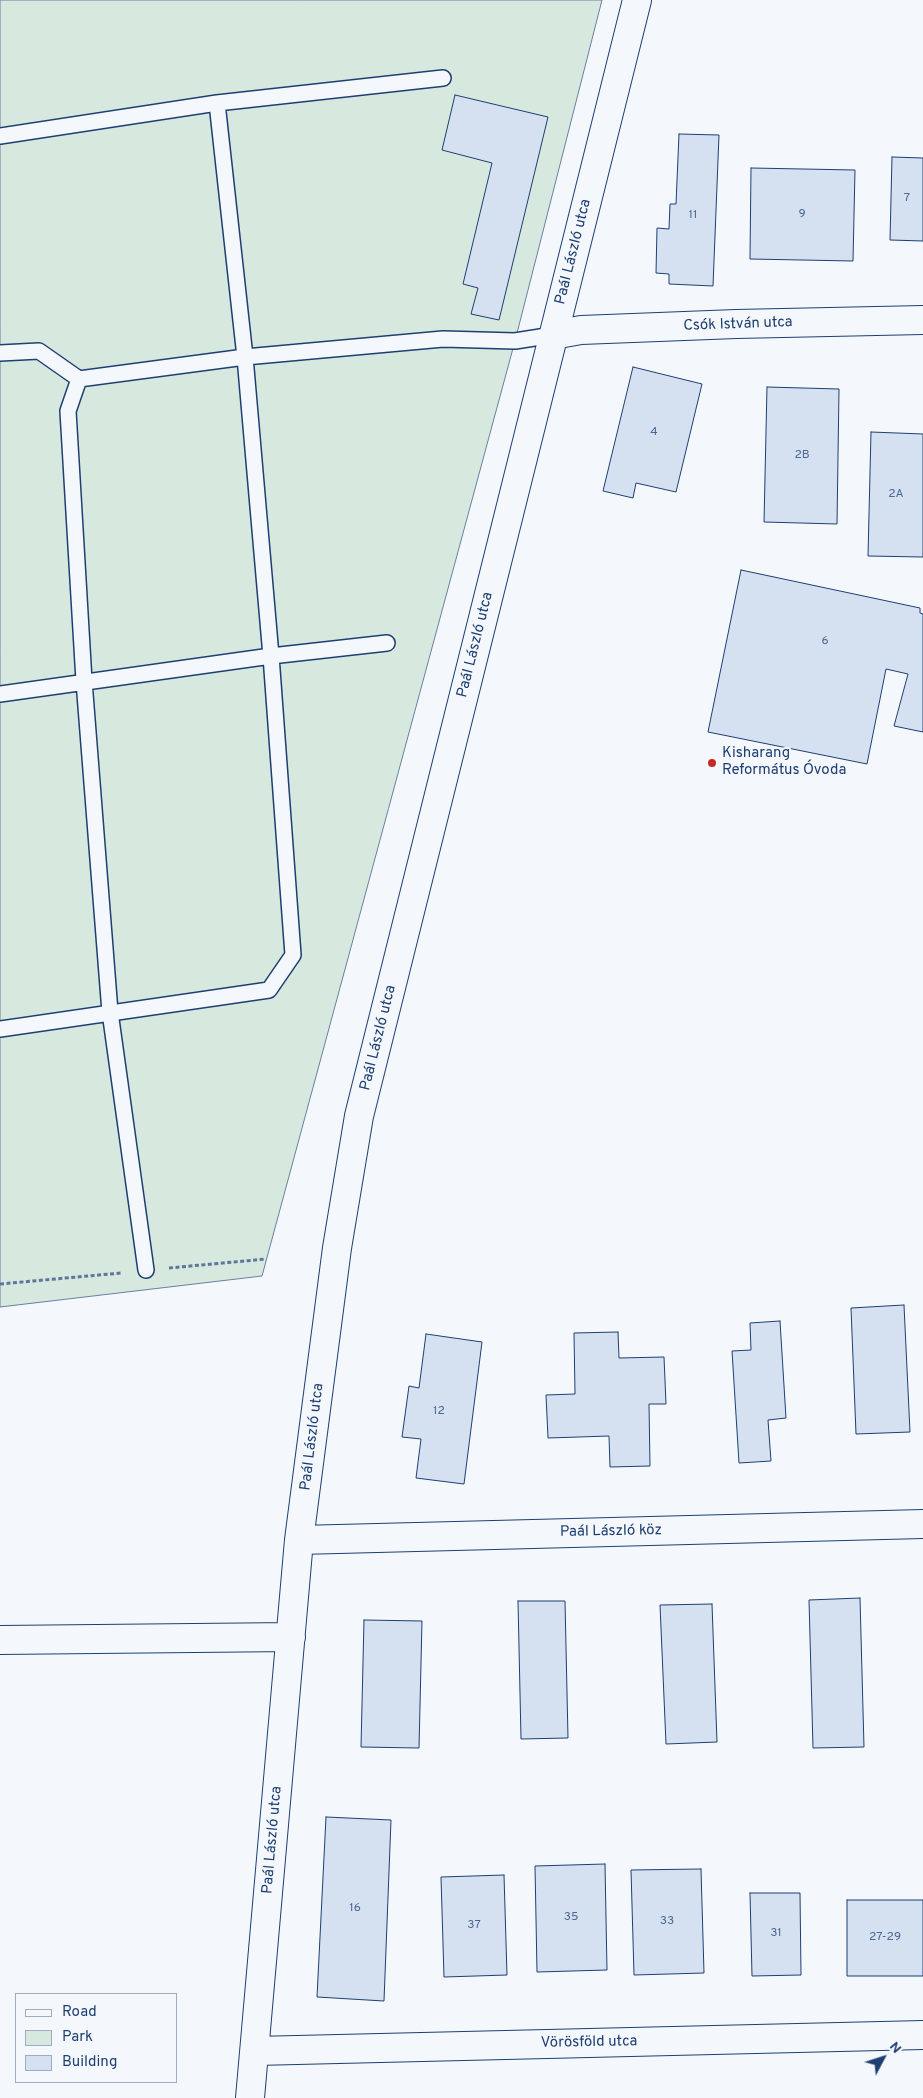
<!DOCTYPE html>
<meta charset="utf-8">
<style>
body{margin:0}
#map{position:relative;width:923px;height:2098px;overflow:hidden;background:#f4f7fb;font-family:Overpass,sans-serif}
canvas{display:block}
.legend{position:absolute;left:15px;top:1993px;width:162px;height:90px;box-sizing:border-box;background:#f4f7fb;border:1px solid #9eadc5;margin:0;padding:6px 9px;list-style:none;font-size:15px;color:#1d3f73}
.legend li{display:flex;align-items:center;gap:10px;height:25px}
.legend b{width:25px;border:1px solid #9eadc5}
.north{position:absolute;left:858px;top:2033px;width:50px;height:50px;-webkit-text-stroke:4px #f4f7fb;paint-order:stroke;rotate:50deg;font-size:14px;font-weight:700;line-height:20px;text-align:center;color:#1d3f73}
.north::after{content:'';display:block;margin:auto;width:18px;height:22px;background:#1d3f73;clip-path:polygon(50% 0,100% 100%,50% 72%,0 100%)}
</style>
<div id="map">
<canvas width="923" height="2098"></canvas>
<ul class="legend">
<li><b style="height:6px;background:#f4f7fb"></b>Road</li>
<li><b style="height:14px;background:#d7e8df"></b>Park</li>
<li><b style="height:14px;background:#d5e0f0"></b>Building</li>
</ul>
<div class="north">N</div>
</div>
<script>
const context = document.querySelector('canvas').getContext('2d');
context.lineJoin = 'round';
function fill(path, color) { context.fillStyle = color; context.fill(path, 'evenodd'); }
const toPath = rows => new Path2D(rows.map(r => 'M' + r).join(''));
function stroke(path, color, width, dash) { context.strokeStyle = color; context.lineWidth = width; context.lineCap = dash ? 'butt' : 'round'; context.setLineDash(dash || []); context.stroke(path); }
function drawText(font, color, halo, rows, align = 'center') {
  context.font = font + ' Overpass,sans-serif'; context.lineWidth = 4; context.setLineDash([]); context.textBaseline = 'middle'; context.strokeStyle = halo; context.fillStyle = color; for (const [text, x, y, turn = 0] of rows) {
    context.save(); context.translate(x, y); context.rotate((+turn || 0) * Math.PI / 180); context.textAlign = isNaN(turn) ? turn : align; if (halo) context.strokeText(text, 0, 0); context.fillText(text, 0, 0); context.restore();
  }
}
const green = toPath([
 [0,0,602,0,515,341,262,1276,0,1307,0,0]
]);
const building = toPath([
 [455,95,548,117,499,320,471,314,478,288,463,284,492,163,442,150,455,95],
 [679,134,719,135,713,286,669,284,669,274,656,273,657,228,669,229,670,204,676,204,679,134],
 [892,157,923,158,923,241,890,240,892,157],
 [751,168,855,170,853,261,750,259,751,168],
 [633,367,702,384,676,492,636,483,633,498,603,491,633,367],
 [767,387,839,389,837,524,764,522,767,387],
 [871,432,923,434,923,557,868,556,871,432],
 [741,570,920,608,920,613,923,614,923,732,894,726,908,674,886,669,867,764,708,732,741,570],
 [904,1305,910,1432,856,1434,851,1308,904,1305],
 [780,1321,786,1418,768,1420,771,1461,739,1463,732,1351,751,1350,750,1323,780,1321],
 [618,1332,619,1358,664,1357,666,1404,649,1404,650,1466,610,1467,609,1436,548,1438,546,1395,575,1394,574,1333,618,1332],
 [426,1334,482,1342,464,1484,416,1478,421,1439,402,1437,409,1386,419,1388,426,1334],
 [860,1598,864,1747,813,1748,809,1600,860,1598],
 [518,1601,565,1601,568,1738,521,1739,518,1601],
 [712,1604,717,1742,666,1744,660,1605,712,1604],
 [364,1620,422,1621,419,1748,361,1747,364,1620],
 [326,1817,391,1820,384,2001,317,1997,326,1817],
 [605,1864,607,1970,537,1972,535,1866,605,1864],
 [701,1869,704,1973,634,1975,631,1870,701,1869],
 [504,1875,507,1975,444,1977,441,1877,504,1875],
 [750,1893,800,1893,801,1975,752,1976,750,1893],
 [847,1900,923,1900,923,1976,847,1976,847,1900]
]);
const path = toPath([
 [169,1268,266,1259],
 [0,1284,121,1273]
]);
const lane = toPath([
 [0,136,217,103,443,78],
 [0,353,39,351,79,379,245,357,443,339,515,341,553,335],
 [79,379,68,411,84,681,110,1012,146,1270],
 [0,694,271,656,387,643],
 [0,1029,269,990,293,955,271,656,245,357,217,103]
]);
const street = toPath([
 [553,335,581,330,736,324,923,320],
 [299,1540,923,1524],
 [0,1640,291,1637],
 [255,2051,923,2035],
 [250,2098,299,1540,337,1248,359,1116,637,0]
]);
const markers = [
 [712,763,5,"#c62828"]
];
const numberNames = [
 ["7",907,199],
 ["9",802,215],
 ["11",693,216],
 ["4",654,433],
 ["2B",802,456],
 ["2A",896,495],
 ["6",825,642],
 ["12",439,1412],
 ["16",355,1909],
 ["35",571,1918],
 ["33",667,1922],
 ["37",474,1926],
 ["31",776,1934],
 ["27-29",885,1938]
];
const streetNames = [
 ["Paál László utca",574,252,-76],
 ["Csók István utca",738,325,-2],
 ["Paál László utca",476,645,-76],
 ["Paál László utca",379,1038,-76],
 ["Paál László utca",313,1437,-83],
 ["Paál László köz",611,1532,-1],
 ["Paál László utca",273,1840,-85],
 ["Vörösföld utca",589,2043,-1]
];
const poiNames = [
 ["Kisharang",722,754],
 ["Református Óvoda",722,771]
];
fill(green, '#d7e8df');
stroke(green, '#687fa3', 1);
fill(building, '#d5e0f0');
stroke(building, '#1d3f73', 1);
stroke(lane, '#1d3f73', 18);
stroke(street, '#1d3f73', 30);
stroke(path, '#5e769c', 3, [4, 2.5]);
stroke(lane, '#f4f7fb', 15);
stroke(street, '#f4f7fb', 28);
for (const [x, y, r, color] of markers) { const dot = new Path2D(); dot.arc(x, y, r, 0, 2 * Math.PI); context.fillStyle = color; context.fill(dot); stroke(dot, '#f4f7fb', 2); }
drawText('12px', '#4b6792', null, numberNames);
drawText('15px', '#1d3f73', '#f4f7fb', streetNames);
drawText('15px', '#1d3f73', '#f4f7fb', poiNames, 'left');
</script>
